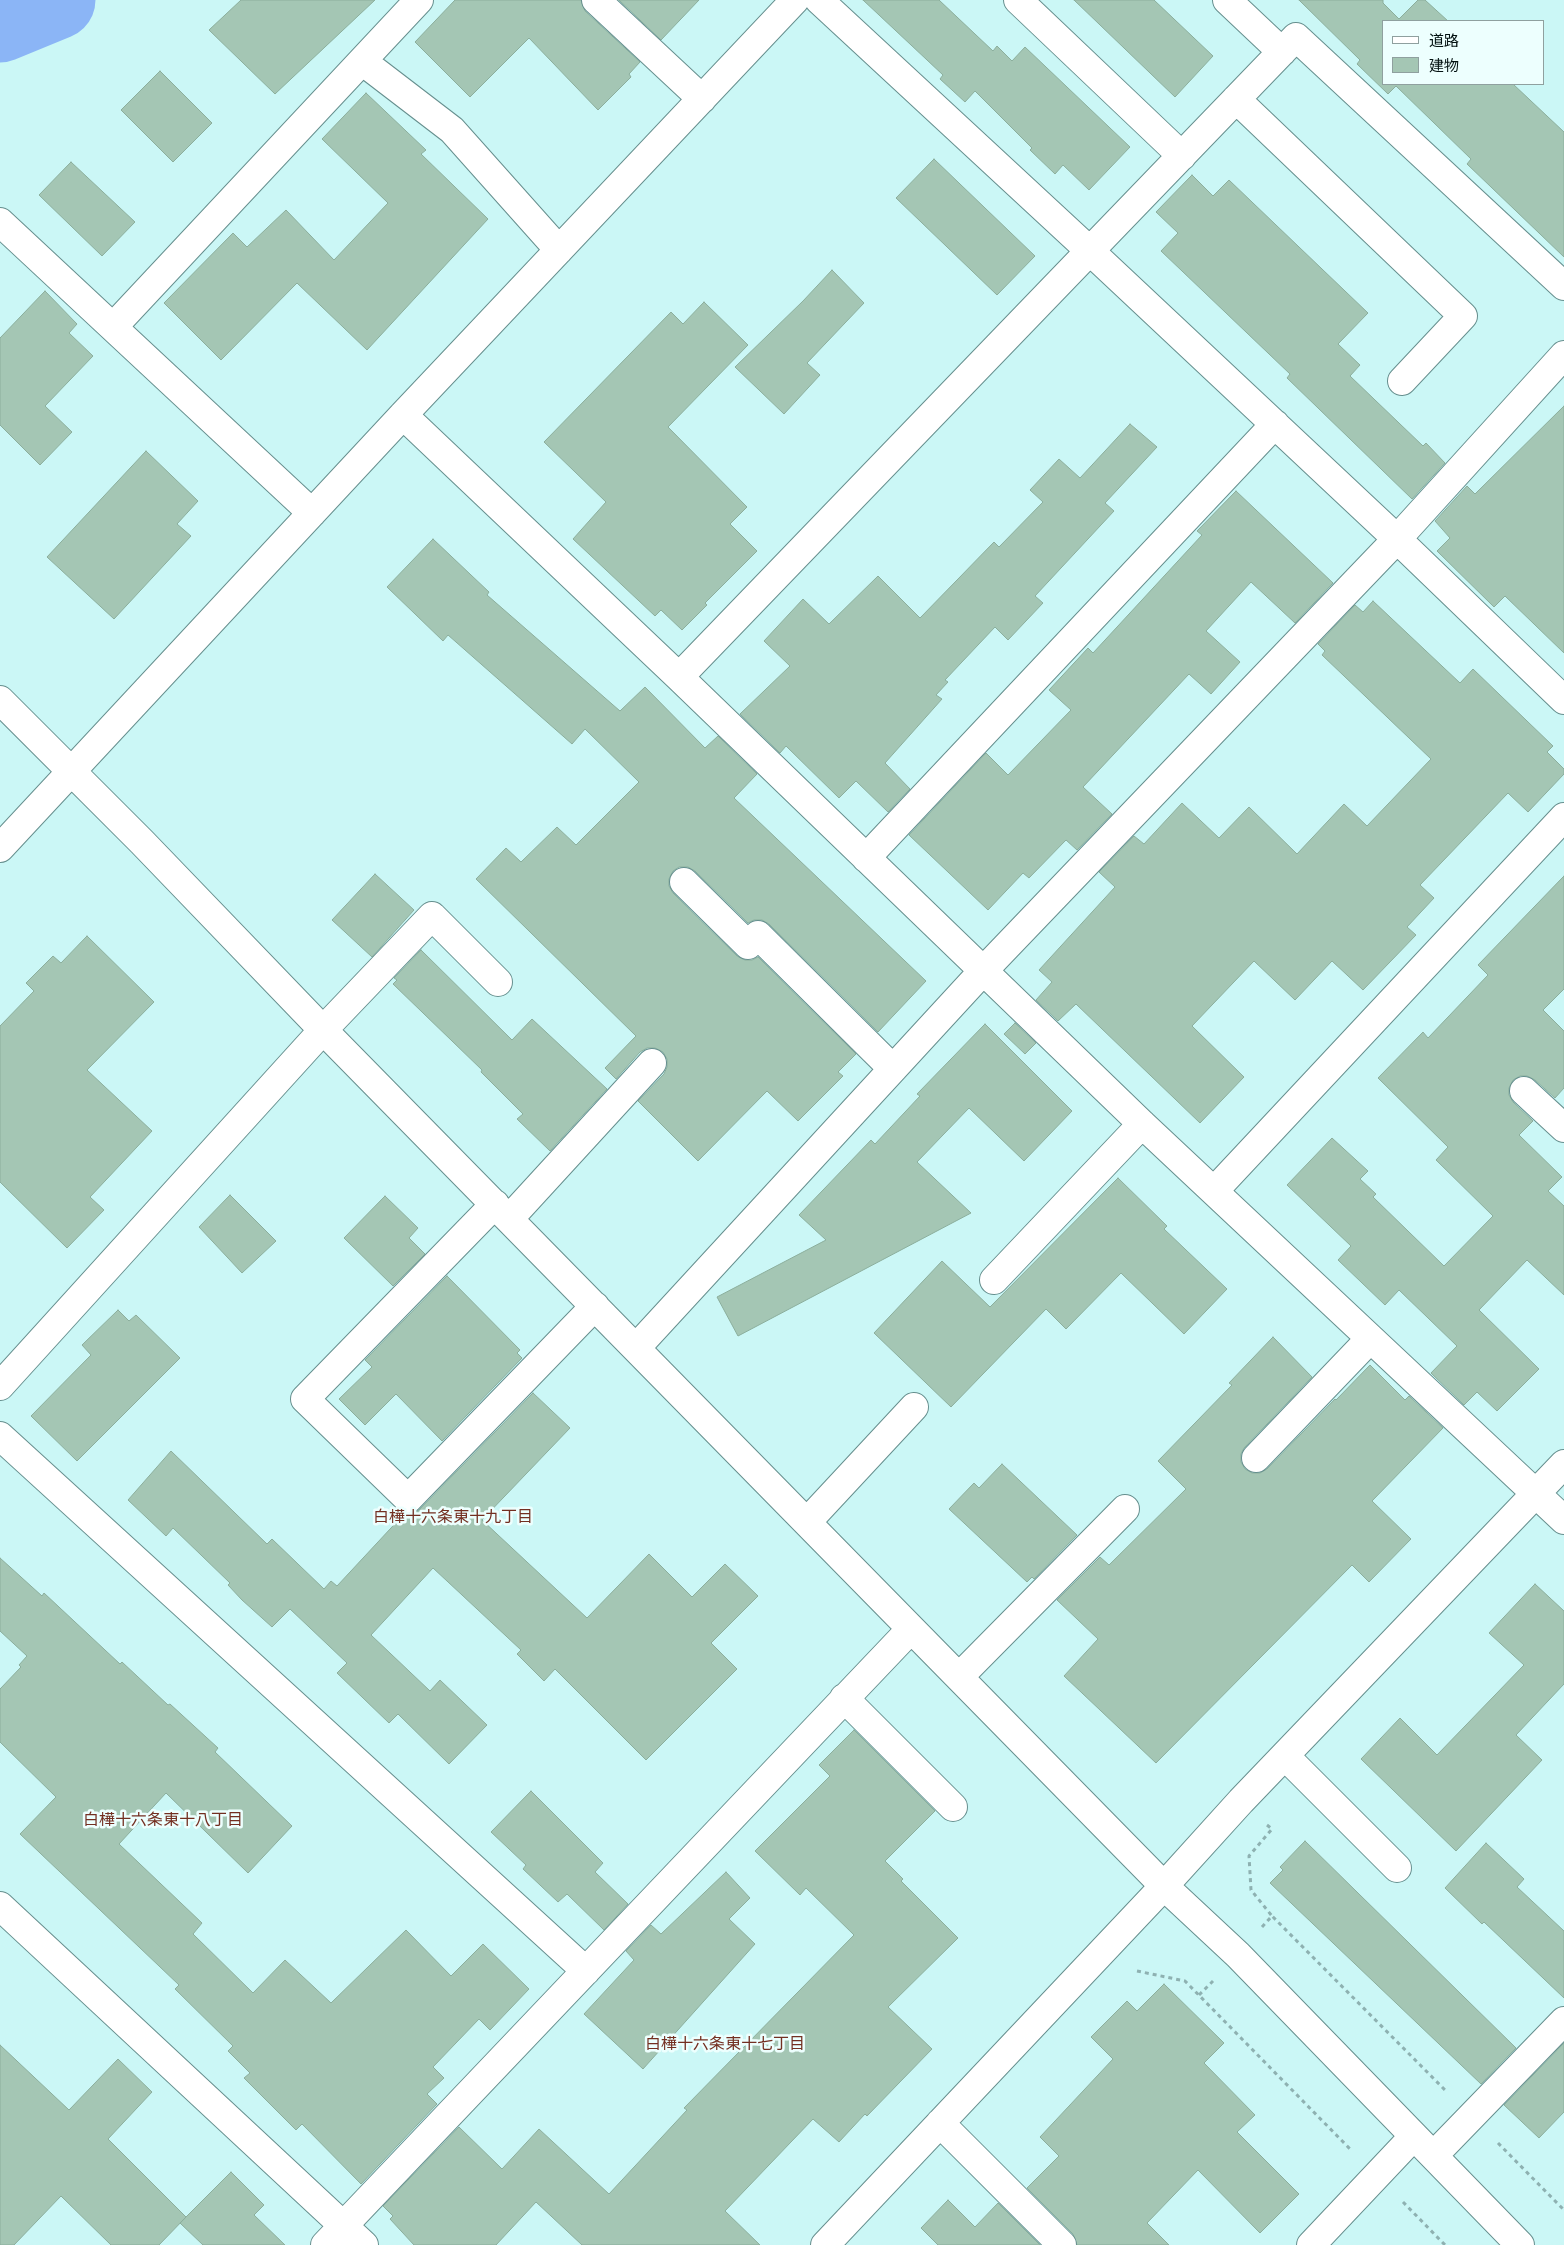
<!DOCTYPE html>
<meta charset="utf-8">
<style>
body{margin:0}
#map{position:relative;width:1564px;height:2245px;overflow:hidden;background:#cbf7f6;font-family:"Fira Sans","Noto Sans JP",sans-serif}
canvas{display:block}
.legend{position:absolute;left:1382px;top:20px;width:162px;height:65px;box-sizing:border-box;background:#edfffe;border:1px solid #8fa09f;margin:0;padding:6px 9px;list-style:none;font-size:15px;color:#031111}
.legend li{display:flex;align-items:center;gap:10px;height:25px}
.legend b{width:25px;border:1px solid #8fa09f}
</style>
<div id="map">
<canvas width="1564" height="2245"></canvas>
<ul class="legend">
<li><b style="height:6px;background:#fff"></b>道路</li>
<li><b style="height:14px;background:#a4c6b4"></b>建物</li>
</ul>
</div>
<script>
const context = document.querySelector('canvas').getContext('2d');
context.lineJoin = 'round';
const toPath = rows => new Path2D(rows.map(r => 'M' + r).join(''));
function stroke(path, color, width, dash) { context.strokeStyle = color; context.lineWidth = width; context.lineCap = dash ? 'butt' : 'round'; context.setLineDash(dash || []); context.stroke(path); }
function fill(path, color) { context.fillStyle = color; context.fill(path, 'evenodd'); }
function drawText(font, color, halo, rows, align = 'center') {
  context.font = font + ' "Fira Sans","Noto Sans JP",sans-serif'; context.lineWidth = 5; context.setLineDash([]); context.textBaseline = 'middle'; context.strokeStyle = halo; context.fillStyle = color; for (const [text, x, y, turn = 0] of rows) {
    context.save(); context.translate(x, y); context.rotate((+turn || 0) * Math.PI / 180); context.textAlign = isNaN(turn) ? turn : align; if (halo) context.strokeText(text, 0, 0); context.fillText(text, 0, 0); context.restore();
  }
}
const river = toPath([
 [0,23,56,0]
]);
const building = toPath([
 [241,0,375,0,275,94,209,30,241,0],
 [455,0,581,0,585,11,640,62,629,74,631,77,598,110,529,38,470,97,415,42,455,0],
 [619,0,699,0,661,40,619,0],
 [863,0,939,0,993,51,997,46,1012,61,1025,47,1130,147,1089,190,1063,165,1055,174,1030,150,1032,148,975,91,965,102,940,79,943,75,863,0],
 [1074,0,1154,0,1213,56,1175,97,1074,0],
 [1299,0,1383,0,1383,3,1399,19,1418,0,1425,0,1448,21,1383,21,1383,84,1513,84,1564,132,1564,257,1467,164,1471,159,1396,86,1388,94,1357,64,1360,60,1299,0],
 [160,71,212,123,173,162,121,110,160,71],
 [366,93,426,150,421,154,488,219,367,350,297,283,221,360,164,303,233,233,247,247,286,210,334,260,388,203,322,139,366,93],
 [934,159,1035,256,997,295,896,198,934,159],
 [71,162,135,222,102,256,39,195,71,162],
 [1192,175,1213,196,1229,180,1368,313,1338,344,1360,365,1350,376,1423,446,1426,443,1445,463,1412,499,1287,378,1290,374,1161,251,1178,233,1156,212,1192,175],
 [832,270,864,303,807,363,820,375,784,414,735,367,803,301,832,270],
 [45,291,77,324,69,333,93,356,45,406,72,432,40,465,0,425,0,338,45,291],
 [704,302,748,345,668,427,747,507,730,524,757,551,705,603,707,605,682,630,661,610,655,616,573,539,606,502,544,442,671,312,683,324,704,302],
 [1564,406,1564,653,1505,596,1494,607,1437,551,1450,538,1435,521,1467,486,1475,494,1564,406],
 [1130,424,1157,447,1105,503,1114,511,1035,596,1043,603,1008,640,995,627,945,680,948,682,936,695,942,699,885,763,910,789,888,812,856,781,839,798,786,746,780,753,740,714,790,666,764,641,803,599,829,624,878,576,920,618,994,542,999,547,1043,502,1030,490,1059,459,1080,478,1130,424],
 [146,451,198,501,177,524,191,536,114,619,47,557,146,451],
 [1236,491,1333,583,1295,623,1251,582,1206,631,1240,662,1211,694,1189,674,1083,787,1112,814,1077,850,1066,840,1029,878,1023,873,988,910,909,835,986,753,1008,775,1071,710,1049,690,1088,648,1093,653,1202,535,1197,531,1236,491],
 [433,539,489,592,487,595,620,711,645,687,705,748,718,736,757,774,734,798,926,981,878,1032,769,924,762,920,754,920,748,923,695,871,688,867,679,867,673,871,669,879,669,886,673,893,737,956,745,960,752,960,758,957,856,1054,838,1072,843,1076,798,1121,767,1091,698,1161,638,1101,664,1074,667,1067,667,1059,663,1052,655,1048,647,1048,640,1052,616,1079,605,1068,636,1036,476,879,506,848,521,862,557,827,576,845,639,782,585,729,572,744,448,635,443,641,387,587,433,539],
 [1373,601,1460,683,1473,669,1553,746,1547,752,1564,769,1564,774,1528,812,1508,793,1420,885,1434,898,1407,927,1416,935,1363,990,1332,961,1295,1000,1254,961,1192,1026,1244,1077,1200,1123,1076,1004,1058,1021,1036,1000,1052,982,1039,970,1115,887,1099,872,1134,836,1144,844,1182,803,1219,838,1249,807,1297,854,1344,804,1367,826,1431,759,1322,655,1325,651,1318,644,1355,605,1363,612,1373,601],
 [375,874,414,910,372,957,332,920,375,874],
 [1564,876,1564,989,1543,1010,1564,1031,1564,1088,1555,1098,1535,1080,1527,1076,1520,1076,1513,1080,1509,1088,1509,1095,1513,1102,1533,1121,1519,1135,1562,1177,1548,1191,1564,1206,1564,1295,1527,1260,1479,1310,1539,1369,1497,1411,1477,1392,1464,1405,1431,1373,1457,1346,1399,1290,1385,1305,1338,1260,1351,1246,1287,1185,1332,1138,1368,1171,1360,1179,1376,1194,1373,1197,1444,1266,1493,1216,1436,1160,1448,1147,1378,1078,1423,1032,1428,1038,1488,975,1478,965,1564,876],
 [87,936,154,1002,87,1070,152,1131,90,1197,104,1210,67,1248,0,1182,0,1026,34,991,26,983,53,956,61,963,87,936],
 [421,950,512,1040,532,1019,607,1089,550,1151,517,1119,523,1114,481,1072,482,1070,393,984,397,980,394,978,421,950],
 [1015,1023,1036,1043,1025,1054,1004,1034,1015,1023],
 [985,1024,1072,1111,1024,1161,969,1108,917,1162,971,1213,738,1336,717,1297,826,1240,799,1215,871,1140,875,1144,920,1096,917,1094,985,1024],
 [1118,1178,1167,1226,1164,1229,1227,1289,1184,1334,1121,1273,1066,1329,1046,1309,951,1407,874,1333,942,1261,990,1307,1118,1178],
 [230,1195,276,1241,242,1273,199,1227,230,1195],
 [385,1196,418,1228,409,1238,425,1254,393,1286,344,1238,385,1196],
 [447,1276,520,1350,517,1353,522,1358,442,1441,396,1394,365,1425,339,1399,372,1367,365,1360,447,1276],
 [118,1310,129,1321,136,1315,180,1358,77,1461,31,1416,91,1355,82,1345,118,1310],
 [1273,1337,1312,1377,1244,1448,1241,1454,1241,1462,1245,1469,1252,1473,1260,1473,1267,1469,1335,1399,1336,1400,1370,1365,1405,1400,1409,1396,1443,1428,1372,1501,1411,1539,1369,1582,1352,1565,1156,1763,1064,1676,1098,1639,1057,1600,1100,1557,1109,1565,1186,1489,1158,1461,1232,1385,1229,1383,1273,1337],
 [533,1393,570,1428,482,1520,587,1618,649,1554,692,1597,725,1564,758,1596,711,1643,737,1669,646,1760,555,1669,544,1681,517,1654,521,1650,433,1568,371,1635,430,1691,440,1680,487,1725,449,1764,398,1714,389,1723,337,1673,347,1663,290,1609,272,1627,242,1600,228,1585,230,1583,173,1528,166,1536,128,1500,171,1451,267,1544,272,1539,324,1589,331,1581,337,1586,404,1514,413,1514,419,1510,533,1393],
 [1002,1464,1077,1535,1034,1579,1032,1577,1027,1582,949,1509,974,1483,979,1488,1002,1464],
 [0,1558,42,1596,44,1593,120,1664,122,1662,168,1705,170,1704,218,1748,215,1752,292,1826,248,1873,166,1793,119,1844,202,1923,193,1934,253,1993,285,1960,331,2003,406,1930,451,1976,483,1944,529,1989,490,2030,479,2019,433,2067,444,2078,427,2094,437,2104,361,2184,302,2124,296,2130,244,2078,250,2073,228,2051,233,2046,175,1989,179,1985,20,1834,56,1797,0,1742,0,1689,21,1667,19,1665,27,1656,0,1631,0,1558],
 [1535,1584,1564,1611,1564,1684,1516,1735,1542,1760,1456,1851,1361,1759,1400,1718,1437,1755,1524,1665,1489,1633,1535,1584],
 [854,1730,935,1811,885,1861,903,1879,901,1881,958,1938,888,2007,932,2049,867,2116,865,2114,839,2142,813,2119,725,2211,760,2245,582,2245,536,2202,496,2245,414,2245,390,2219,393,2216,383,2206,459,2127,502,2169,539,2129,609,2194,687,2110,684,2108,854,1935,806,1888,800,1895,755,1851,830,1776,819,1765,854,1730],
 [531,1791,603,1863,595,1872,628,1904,604,1930,567,1894,558,1902,523,1869,526,1865,491,1832,531,1791],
 [1305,1841,1516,2048,1481,2084,1270,1883,1283,1870,1280,1867,1305,1841],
 [1486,1843,1524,1879,1517,1887,1564,1931,1564,1998,1484,1922,1482,1924,1445,1888,1486,1843],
 [726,1872,750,1898,729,1919,755,1944,643,2069,584,2014,634,1960,626,1951,651,1925,661,1934,726,1872],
 [1164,1984,1224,2043,1204,2063,1255,2115,1237,2132,1299,2194,1260,2233,1198,2170,1147,2223,1169,2245,1077,2245,1073,2234,1027,2188,1059,2156,1040,2137,1113,2059,1091,2037,1127,2001,1137,2011,1164,1984],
 [1564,2043,1564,2112,1539,2138,1504,2105,1564,2043],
 [0,2045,69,2110,118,2059,152,2092,108,2139,186,2217,159,2245,111,2245,61,2196,14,2245,0,2245,0,2045],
 [231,2172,264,2205,254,2215,285,2245,203,2245,180,2223,231,2172],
 [948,2200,975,2227,998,2203,1040,2245,938,2245,921,2228,948,2200]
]);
const path = toPath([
 [1267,1825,1272,1829,1249,1856,1251,1890,1272,1916],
 [1262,1927,1272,1916,1446,2091],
 [1137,1971,1185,1981,1351,2150],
 [1199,1995,1213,1981],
 [1498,2143,1564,2210],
 [1403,2202,1445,2245]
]);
const minor = toPath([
 [596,0,702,99],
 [819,0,1090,251,1397,539,1564,700],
 [1018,0,1182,156],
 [1227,0,1282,52],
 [362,61,452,130,559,250],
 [1236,99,1463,316,1402,381],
 [0,222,312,513],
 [113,327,419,0],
 [403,415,679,677,1142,1124,1564,1520],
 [679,677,1296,37,1564,286],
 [0,700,142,842,323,1030,1164,1886,1238,1955,1520,2245],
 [0,848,403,415,795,0],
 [866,858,1275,424],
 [684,882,748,945,758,935,893,1069],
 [1524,1091,1564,1128],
 [1214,1191,1564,817],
 [495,1204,305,1399,408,1499,595,1306],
 [509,1219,652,1063],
 [994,1280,1142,1124],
 [636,1348,983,971,1397,539,1564,355],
 [0,1386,323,1030,432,916,498,982],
 [0,1436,586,1971],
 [1256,1458,1370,1339],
 [807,1522,914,1407],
 [959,1677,1125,1509],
 [844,1698,953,1807],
 [1285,1756,1397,1868],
 [0,1906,364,2245],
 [940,2123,1062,2245],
 [1434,2155,1564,2021],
 [325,2245,911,1629],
 [825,2245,1164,1886,1241,1801,1564,1464],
 [1311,2245,1414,2136]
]);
const neighbourhoodNames = [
 ["白樺十六条東十九丁目",453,1518],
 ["白樺十六条東十八丁目",163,1821],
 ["白樺十六条東十七丁目",725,2045]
];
stroke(river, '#8bb5f6', 79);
fill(building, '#a4c6b4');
stroke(building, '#8bae9c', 1);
stroke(minor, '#668f8e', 30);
stroke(path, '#8eb1b1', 3, [4, 4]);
stroke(minor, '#fff', 28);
drawText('16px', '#732f21', '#edfffe', neighbourhoodNames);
</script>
